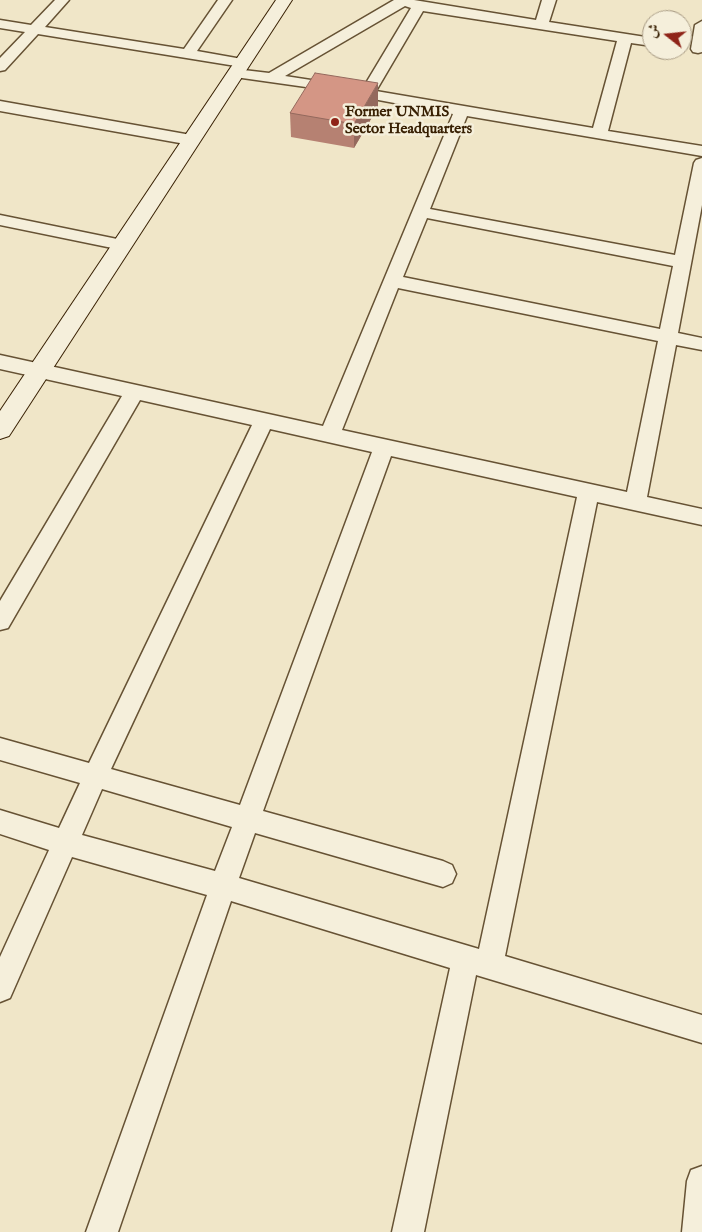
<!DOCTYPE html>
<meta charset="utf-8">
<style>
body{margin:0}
#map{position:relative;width:702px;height:1232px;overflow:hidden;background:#f0e6c8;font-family:"IM FELL English",Amiri,serif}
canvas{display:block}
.north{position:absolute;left:642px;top:10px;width:50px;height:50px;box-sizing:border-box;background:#f5efdb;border:1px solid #a99c85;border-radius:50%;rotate:286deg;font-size:14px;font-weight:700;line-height:20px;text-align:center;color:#382003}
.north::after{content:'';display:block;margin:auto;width:18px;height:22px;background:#8f2418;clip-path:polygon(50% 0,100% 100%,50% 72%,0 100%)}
</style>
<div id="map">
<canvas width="702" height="1232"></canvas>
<div class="north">ش</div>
</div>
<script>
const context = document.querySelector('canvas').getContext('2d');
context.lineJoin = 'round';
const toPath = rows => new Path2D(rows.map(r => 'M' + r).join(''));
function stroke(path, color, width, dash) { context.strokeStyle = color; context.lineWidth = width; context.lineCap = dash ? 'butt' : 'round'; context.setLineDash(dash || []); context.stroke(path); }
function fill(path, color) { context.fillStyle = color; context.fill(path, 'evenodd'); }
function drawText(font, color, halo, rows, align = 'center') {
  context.font = font + ' "IM FELL English",serif'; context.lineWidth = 5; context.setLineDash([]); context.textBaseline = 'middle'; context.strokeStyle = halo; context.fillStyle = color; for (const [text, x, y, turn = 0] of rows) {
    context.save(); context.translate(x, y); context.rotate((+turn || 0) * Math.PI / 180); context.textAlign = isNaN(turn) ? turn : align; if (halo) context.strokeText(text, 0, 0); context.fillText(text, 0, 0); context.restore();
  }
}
const street = toPath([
 [55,0,69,0,45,27,184,49,218,0,232,0,197,51,242,59,247,60,249,63,247,66,242,67,38,34,5,70,0,71,0,58,25,32,0,28,0,20,31,25,55,0],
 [394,0,414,0,536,20,542,0,556,0,549,22,652,38,652,46,631,43,608,131,702,146,702,156,467,116,430,209,675,255,694,163,696,160,702,158,702,205,678,333,702,338,702,350,676,345,647,497,702,509,702,525,597,502,505,956,702,1015,702,1043,476,975,424,1232,392,1232,450,968,231,901,118,1232,86,1232,207,895,72,857,10,998,0,1002,0,957,49,850,0,834,0,810,59,828,80,783,0,760,0,738,89,763,252,425,140,400,8,628,0,630,0,601,122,396,0,369,0,355,323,426,453,114,320,89,235,77,230,76,228,73,230,70,235,69,269,73,394,0],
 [405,6,411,8,363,88,285,76,405,6],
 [423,11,617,41,593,128,376,91,423,11],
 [427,218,673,266,660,329,403,277,427,218],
 [398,288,658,341,627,492,342,430,398,288],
 [270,429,372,452,240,805,111,769,270,429],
 [391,456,577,497,479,949,239,878,255,833,443,887,452,883,456,874,452,865,443,861,263,811,391,456],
 [102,789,232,827,215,871,82,835,102,789],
 [702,21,702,52,698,53,693,52,691,49,695,25,702,21],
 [0,101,191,135,196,137,199,140,196,143,191,145,0,111,0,101],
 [0,215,122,240,128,241,131,245,128,249,122,250,0,225,0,215],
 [702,1166,702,1232,682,1232,687,1181,691,1170,702,1166]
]);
const secondary = toPath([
 [276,0,292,0,9,436,0,439,0,411,276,0]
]);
const wall = toPath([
 [378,107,354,148,291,137,290,113]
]);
const shadedWall = toPath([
 [378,83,378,107,354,148,354,124]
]);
const building = toPath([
 [315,73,378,83,354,124,290,113,315,73]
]);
const markers = [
 [335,122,5,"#8f2418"]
];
const farPoinames = [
 ["Former UNMIS",345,113],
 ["Sector Headquarters",345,130]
];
stroke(street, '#665234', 3);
stroke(secondary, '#382003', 2);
fill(street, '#f5efdb');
fill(secondary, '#f5efdb');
fill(wall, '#b68172');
fill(shadedWall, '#94695d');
fill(building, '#d49685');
stroke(building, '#94695d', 1);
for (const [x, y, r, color] of markers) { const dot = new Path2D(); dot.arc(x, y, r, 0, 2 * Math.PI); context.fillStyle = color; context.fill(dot); stroke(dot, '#f5efdb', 2); }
drawText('bold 15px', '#382003', '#f5efdb', farPoinames, 'left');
</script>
